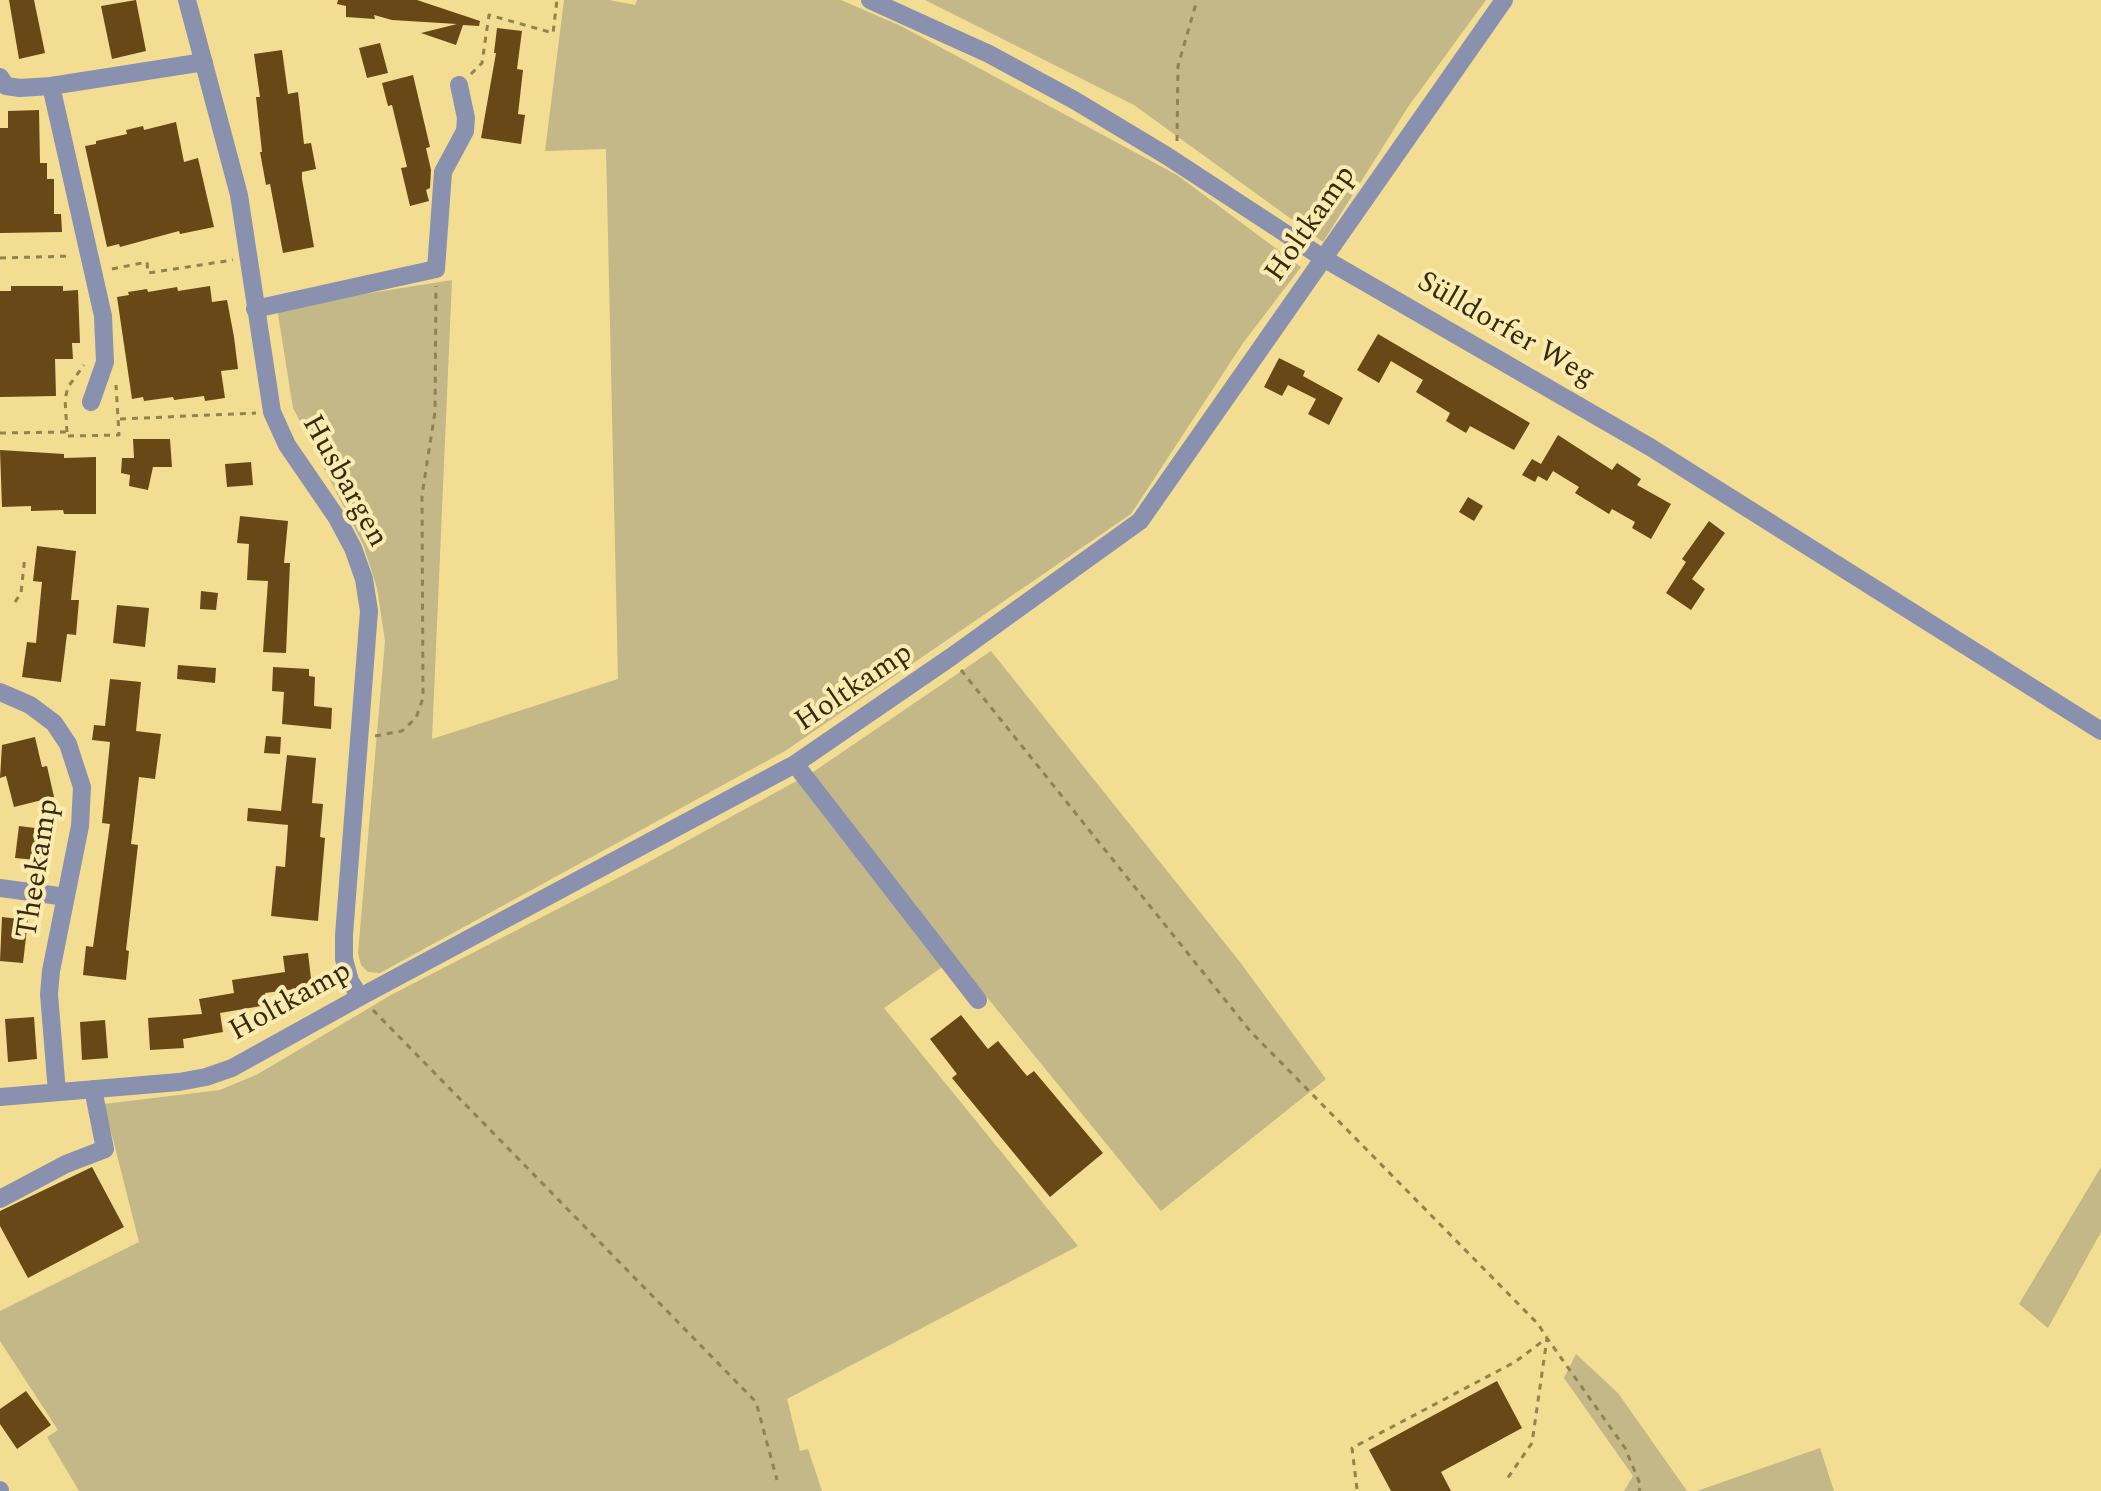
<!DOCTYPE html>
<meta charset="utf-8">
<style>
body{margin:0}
canvas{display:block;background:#f2dd93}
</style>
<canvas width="2101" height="1491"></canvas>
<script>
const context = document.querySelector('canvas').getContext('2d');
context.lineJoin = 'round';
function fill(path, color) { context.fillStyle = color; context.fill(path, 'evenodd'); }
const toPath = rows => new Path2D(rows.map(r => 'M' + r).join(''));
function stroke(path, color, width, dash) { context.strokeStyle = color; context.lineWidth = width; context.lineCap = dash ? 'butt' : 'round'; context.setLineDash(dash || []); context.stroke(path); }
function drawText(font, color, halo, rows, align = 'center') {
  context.font = font + ' Spectral,serif'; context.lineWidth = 8; context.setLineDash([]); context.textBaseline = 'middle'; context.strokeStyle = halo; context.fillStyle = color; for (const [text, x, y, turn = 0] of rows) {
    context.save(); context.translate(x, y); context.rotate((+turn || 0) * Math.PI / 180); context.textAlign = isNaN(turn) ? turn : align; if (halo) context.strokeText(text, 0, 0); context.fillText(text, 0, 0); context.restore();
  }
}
const green = toPath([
 [564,0,609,0,635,5,637,0,841,0,901,26,1177,175,1301,267,1243,343,1131,514,785,751,380,973,368,972,361,965,358,953,385,641,377,588,363,544,293,408,277,308,452,280,432,739,618,679,606,149,545,151],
 [925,0,1486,0,1408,107,1323,242,1134,105],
 [991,651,1240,962,1326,1079,1161,1211,955,958,884,1008,1078,1246,787,1399,800,1451,808,1449,822,1491,79,1491,47,1437,58,1430,0,1341,0,1311,139,1242,104,1104,220,1090,258,1074,391,995,641,866,813,772],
 [2101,1167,2101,1232,2048,1328,2019,1304],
 [1576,1354,1618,1393,1687,1491,1624,1491,1633,1476,1564,1378],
 [1820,1448,1834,1491,1697,1491]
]);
const building = toPath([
 [9,0,34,0,45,53,19,59],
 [136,0,146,51,112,59,101,6],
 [338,0,417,0,480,21,479,26,463,25,456,45,421,33,457,24,392,20,374,15,375,19,346,17,346,6,337,4],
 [497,28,522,31,517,69,523,70,518,114,525,115,521,144,481,138,496,53,494,53],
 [380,43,388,73,367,78,359,48],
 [282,50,288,94,298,92,304,144,311,143,316,169,302,172,302,179,314,247,283,253,270,184,266,185,260,152,262,152,256,97,260,97,254,54],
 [413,75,430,147,426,148,431,170,430,188,426,190,429,201,410,206,401,168,407,167,392,105,388,106,382,83],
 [39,110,40,163,47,163,47,179,54,179,54,214,61,214,62,232,0,233,0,128,8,128,8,111],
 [176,122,184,162,198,158,214,227,180,234,179,231,120,247,119,244,107,247,85,146,96,144,96,141,127,134,126,130,143,126,144,130],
 [11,286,63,286,63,291,78,290,80,343,72,343,73,359,55,359,56,396,0,397,0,291,11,291],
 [210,286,212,302,227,300,234,337,238,369,221,371,225,398,205,401,204,396,174,400,173,397,144,401,143,397,132,399,117,297,129,295,128,292,147,289,148,292,177,287,178,291],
 [1378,334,1530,423,1514,450,1470,426,1466,433,1446,421,1450,413,1416,392,1423,380,1391,361,1379,383,1357,370],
 [1279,358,1305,371,1303,376,1343,398,1329,425,1308,414,1316,399,1288,385,1282,396,1264,387],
 [1558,435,1612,470,1617,463,1641,479,1637,485,1671,504,1651,539,1632,528,1635,522,1612,509,1609,514,1575,493,1579,487,1553,471,1547,481,1538,476,1535,482,1522,475,1532,459,1541,464],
 [133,439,170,439,172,467,153,467,148,490,129,486,130,475,121,473,122,458,134,458],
 [0,450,64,454,64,458,96,457,96,514,64,514,63,510,31,511,31,506,2,507],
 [251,462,253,485,227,487,225,464],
 [1468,497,1483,506,1474,521,1459,512],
 [240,516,288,521,284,563,290,563,286,653,263,652,268,581,247,580,249,544,237,543],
 [1709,521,1725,533,1692,579,1705,589,1691,610,1666,593,1686,562,1682,559],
 [37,546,76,551,71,600,79,600,76,635,67,634,61,682,22,677,27,642,36,643,42,582,33,581],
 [201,591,218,593,216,610,200,609],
 [117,605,149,608,145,647,113,643],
 [178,665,216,668,215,683,177,679],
 [273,667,309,669,309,676,315,677,314,706,332,708,331,729,282,724,284,692,272,691],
 [110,679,141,682,136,731,161,734,155,779,139,777,131,844,138,845,126,950,129,951,126,980,83,975,86,946,93,947,110,824,102,823,110,742,92,740,94,725,105,726],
 [266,736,281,737,280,754,264,753],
 [35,737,42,767,47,766,54,797,14,807,6,776,0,778,2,745],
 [287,755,316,758,312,803,323,804,320,837,325,838,318,921,271,916,276,866,285,867,288,825,247,821,248,808,281,811],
 [19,826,51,830,47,861,15,858],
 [2,917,28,920,23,963,0,961],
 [308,953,312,987,265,993,267,1005,220,1013,223,1032,183,1039,184,1048,150,1050,148,1018,202,1014,199,999,234,993,232,980,285,972,283,956],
 [961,1015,988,1049,998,1041,1027,1076,1034,1071,1103,1153,1050,1197,952,1078,957,1074,930,1039],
 [34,1017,37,1059,8,1062,5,1019],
 [105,1020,108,1058,82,1060,80,1022],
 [92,1167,124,1227,28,1278,0,1226,0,1211],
 [1497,1381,1522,1428,1441,1472,1451,1491,1391,1491,1369,1450],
 [26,1391,51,1425,17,1449,0,1424,0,1409]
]);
const path = toPath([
 [471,74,482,63,489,15,553,33,557,0],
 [1177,141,1178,66,1197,0],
 [0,258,72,256],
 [112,269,147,262,148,273,233,260],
 [120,419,256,413],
 [67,432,65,399,68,387,84,365],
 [0,433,67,432,67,436,119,435,116,385],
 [15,602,21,593,25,556],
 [961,670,1250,1031,1538,1324,1547,1338,1532,1443,1507,1479],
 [375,736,402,731,416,718,423,698,422,495,435,412,436,286],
 [373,1010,756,1402,777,1480],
 [1357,1489,1352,1448,1515,1362,1547,1338,1625,1448,1641,1486,1639,1491]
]);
const minor = toPath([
 [187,0,239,195,272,412,287,445,337,518,353,548,364,579,369,611,344,935,344,959,350,981,360,997],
 [870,0,989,54,1074,100,1167,156,1323,258,1650,447,2101,731],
 [0,77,6,86,20,88,51,86,204,62],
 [51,86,103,316,105,362,91,402],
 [255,309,436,269,443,172,465,131,466,118,459,85],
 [0,692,30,705,54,723,68,744,82,787,80,826,51,971,49,994,57,1092],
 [795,764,978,1000],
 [0,888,66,897],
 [0,1097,179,1082,206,1077,232,1068,360,997,795,764,951,657,1140,521,1504,0],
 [0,1199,66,1164,105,1149,93,1089],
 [0,1490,0,1491]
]);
const streetNames = [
 ["Holtkamp",1312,225,-55],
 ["Sülldorfer Weg",1505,331,30],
 ["Husbargen",343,482,61],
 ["Holtkamp",855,689,-34],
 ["Theekamp",40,869,-81],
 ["Holtkamp",291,1003,-29]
];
fill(green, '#c4b788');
fill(building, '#684817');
stroke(path, '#91824e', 3, [6, 6]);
stroke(minor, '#8a91ae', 18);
drawText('30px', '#352c0d', '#fcebb0', streetNames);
</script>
